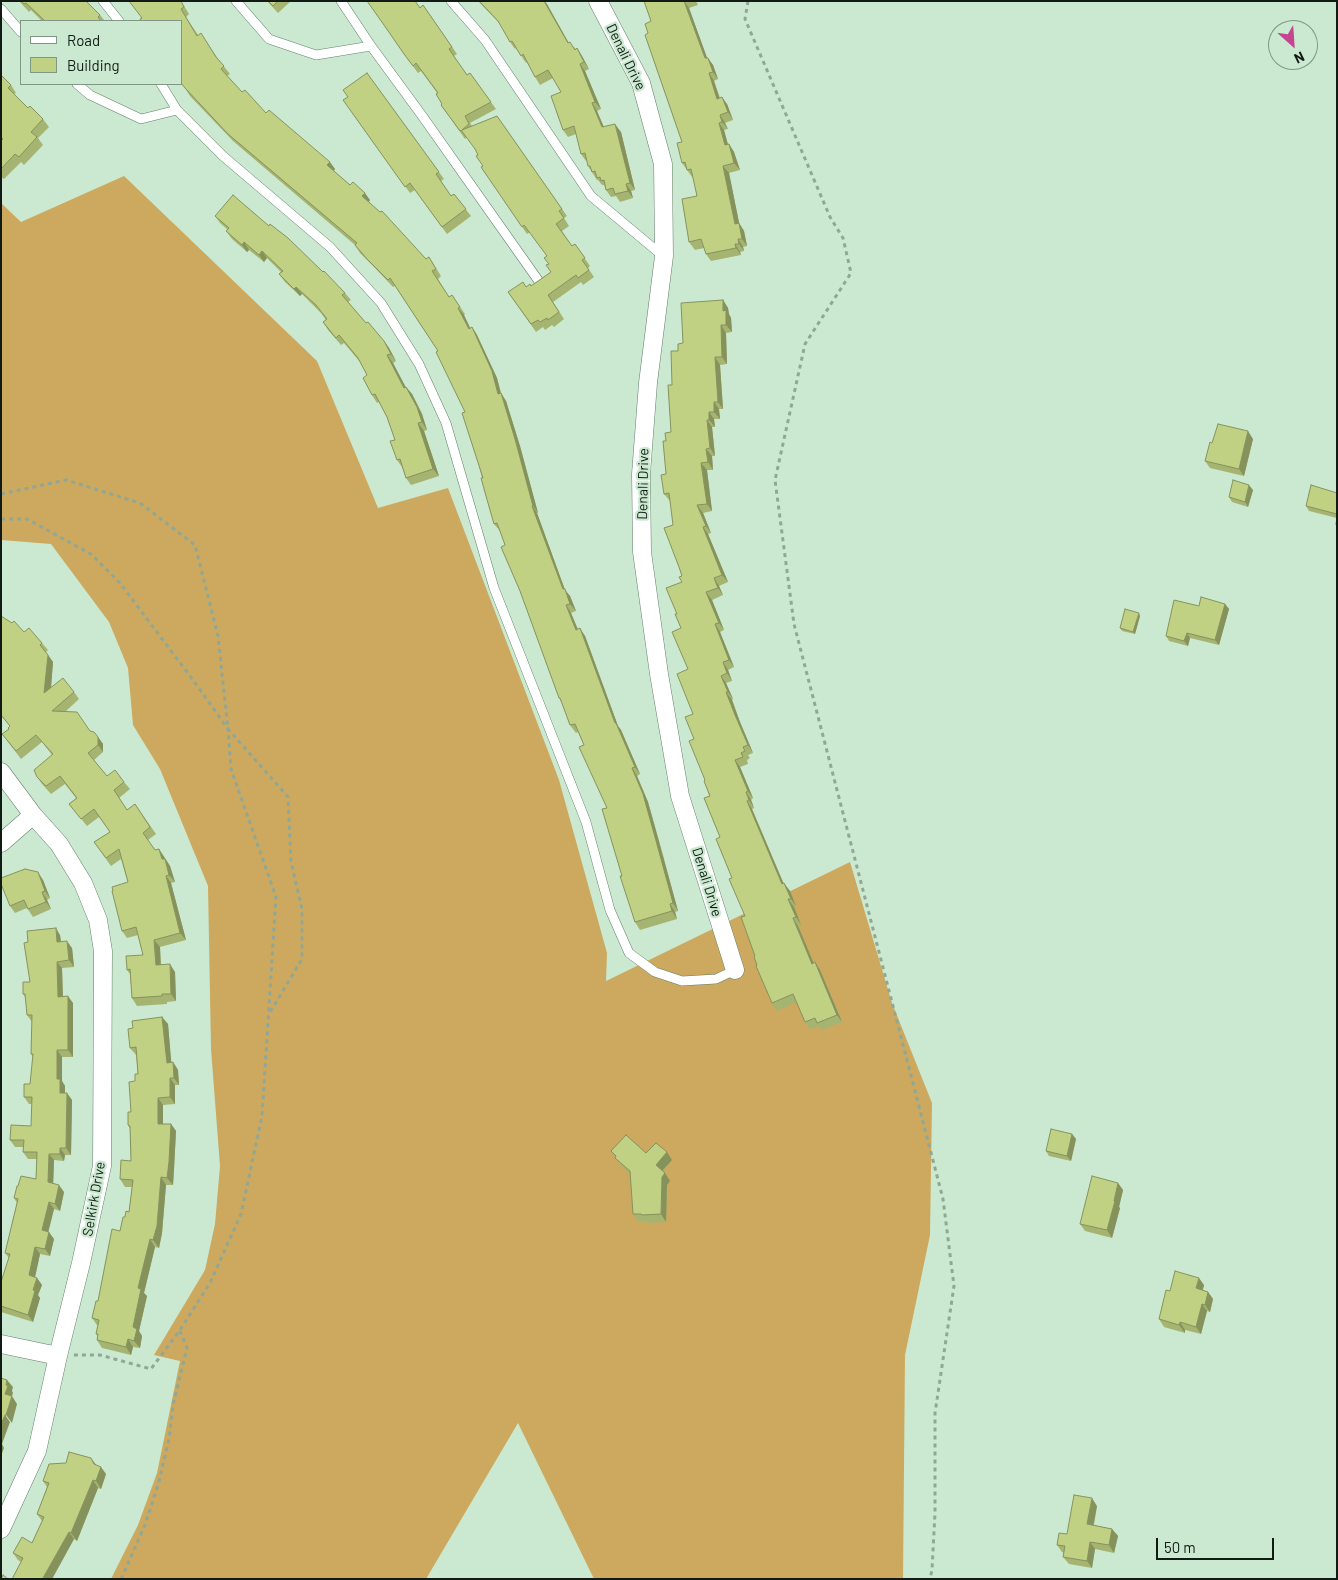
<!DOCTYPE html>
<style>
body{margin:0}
#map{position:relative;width:1338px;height:1580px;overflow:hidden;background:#cbe9d1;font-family:Barlow,sans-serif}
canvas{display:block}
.frame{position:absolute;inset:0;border:2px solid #111b13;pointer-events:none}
.legend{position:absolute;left:20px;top:20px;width:162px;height:65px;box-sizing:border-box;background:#cbe9d1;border:1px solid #819785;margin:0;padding:6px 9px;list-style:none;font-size:15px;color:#111b13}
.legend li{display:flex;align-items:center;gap:10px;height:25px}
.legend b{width:25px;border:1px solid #819785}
.north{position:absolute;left:1268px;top:20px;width:50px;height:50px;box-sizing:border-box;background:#cbe9d1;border:1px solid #819785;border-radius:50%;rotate:154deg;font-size:14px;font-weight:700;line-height:20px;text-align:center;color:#111b13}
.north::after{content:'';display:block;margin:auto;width:18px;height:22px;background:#c44592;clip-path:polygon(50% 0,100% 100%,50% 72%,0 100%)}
.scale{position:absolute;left:1156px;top:1538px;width:118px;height:22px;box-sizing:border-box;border:2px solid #111b13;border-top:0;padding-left:6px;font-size:15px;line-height:18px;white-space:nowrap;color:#111b13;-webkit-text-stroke:4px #cbe9d1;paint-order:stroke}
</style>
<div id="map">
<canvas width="1338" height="1580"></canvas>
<div class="frame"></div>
<ul class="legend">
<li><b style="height:6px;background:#fff"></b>Road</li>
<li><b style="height:14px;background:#c0d183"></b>Building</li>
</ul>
<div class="north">N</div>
<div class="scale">50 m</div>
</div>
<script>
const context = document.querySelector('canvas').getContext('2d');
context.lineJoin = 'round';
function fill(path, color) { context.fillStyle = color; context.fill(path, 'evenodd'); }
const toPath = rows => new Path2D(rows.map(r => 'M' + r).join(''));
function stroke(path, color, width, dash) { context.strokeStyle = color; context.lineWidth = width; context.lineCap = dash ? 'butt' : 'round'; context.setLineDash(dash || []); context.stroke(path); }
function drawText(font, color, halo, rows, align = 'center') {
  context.font = font + ' Barlow,sans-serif'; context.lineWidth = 4.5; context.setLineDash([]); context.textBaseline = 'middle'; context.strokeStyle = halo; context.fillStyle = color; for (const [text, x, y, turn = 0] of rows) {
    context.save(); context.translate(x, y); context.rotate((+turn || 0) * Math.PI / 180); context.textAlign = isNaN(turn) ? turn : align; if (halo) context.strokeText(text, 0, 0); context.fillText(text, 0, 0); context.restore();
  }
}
const forest = toPath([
 [124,176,317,361,378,508,448,488,559,780,607,953,606,981,850,862,892,1003,932,1103,930,1235,905,1355,903,1579,594,1579,518,1423,426,1579,111,1579,138,1525,157,1473,180,1361,154,1355,205,1270,215,1224,220,1166,211,1049,208,886,160,769,133,725,128,668,109,622,51,544,1,540,1,203,21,222]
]);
const path = toPath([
 [748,1,745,19,830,217,843,238,851,273,805,344,775,480,794,624,943,1199,954,1286,935,1413,935,1513,932,1570,930,1579],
 [1,494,66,480,140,503,195,545,218,636,228,729,288,797,291,862,302,909,302,959,269,1014],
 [1,519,27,519,91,554,120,583,193,680,228,729,231,769,276,897,262,1116,241,1214,210,1283,180,1330,151,1369,100,1355,73,1355],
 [121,1579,145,1525,159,1482,169,1439,173,1405,187,1348,180,1331]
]);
const lane = toPath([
 [103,1,119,21],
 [236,1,269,39,316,55,371,46],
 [341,1,371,46,423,117,538,280],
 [451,1,485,40,591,196,663,256],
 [1,9,21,32],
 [77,84,90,95,141,119,177,110,223,156,330,247,381,303,419,364,446,423,494,588,586,822,610,910,629,953,655,972,682,981,716,979,735,970],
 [161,84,177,110]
]);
const street = toPath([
 [598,1,641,83,663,164,664,256,648,383,641,474,642,552,659,674,680,796,735,970],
 [1,772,33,815,59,844,83,883,98,920,103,951,102,1166,81,1263,58,1356,37,1451,1,1529],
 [1,843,33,815],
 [1,1344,58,1356]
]);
const wall = toPath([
 [19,1,86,1,100,15,105,21,42,21,31,10,29,12],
 [181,1,189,14,186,17,198,35,206,41,218,59,230,74,227,76,242,92,266,113,335,169,334,171,350,185,370,200,369,202,426,259,429,257,441,276,438,279,449,297,452,295,465,314,464,315,470,328,472,327,477,335,497,378,501,393,506,401,520,446,538,513,537,513,565,590,570,596,576,611,571,613,578,629,585,636,618,726,621,730,640,774,637,776,648,802,660,844,678,911,675,912,677,919,640,930,635,922,622,876,607,808,584,745,578,732,576,733,570,725,562,703,559,698,505,545,500,531,494,524,465,412,438,351,395,286,393,287,373,266,360,253,355,245,233,141,190,96,141,18],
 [267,1,291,1,278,13],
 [478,1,545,1,569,43,576,49,577,48,582,56,589,69,585,71,601,109,597,111,604,127,621,132,635,190,631,191,633,198,620,202,616,196,611,197,606,190,604,185,602,185,598,180,597,180,588,166,587,161,586,161,581,154,576,134,568,137,563,130,561,92,553,78,540,85,535,77,527,62,526,63,516,48,515,49,510,42,501,25],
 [644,1,696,1,698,5,689,8,707,58,713,65,718,79,714,81,720,98,727,104,733,120,725,123,728,129,724,130,728,144,729,144,734,152,740,170,729,173,739,223,744,231,747,246,743,247,744,251,740,252,741,255,711,261,706,254,704,248,695,250,689,242,697,196,693,177,692,177,682,163,682,142,648,33,651,21],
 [423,5,457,54,454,56,467,75,470,73,496,109,470,123,472,126,497,116,567,216,564,218,569,226,562,231,572,246,575,244,590,266,588,268,594,277,583,285,581,282,553,302,564,319,554,327,552,325,545,330,543,327,536,332,508,292,531,286,551,272,547,256,530,232,527,234,481,167,483,166,476,150,467,137,465,139,441,105,442,104,438,94,421,71,418,73,409,61,386,28],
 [367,73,444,179,441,181,451,196,454,194,471,216,447,234,415,190,410,193,348,107,348,97],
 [1,75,11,85,16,93,14,94,28,108,43,119,49,127,38,138,43,145,24,165,21,162,4,179,1,177],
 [215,216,323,272,345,293,351,300,348,302,366,323,384,341,389,348,396,361,393,363,405,387,406,387,412,394,422,414,427,430,424,431,439,476,411,485,406,478,402,467,397,460,395,440,387,417,379,402,377,403,372,395,367,375,360,362,344,343,341,345,328,330,323,322,326,320,321,313,302,294,300,296,285,282,279,274,281,272,267,258,264,262,249,250,247,252,232,239,226,231,228,230,220,223],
 [723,300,728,308,729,314,731,318,732,332,726,333,727,364,720,365,723,409,719,409,720,419,714,419,715,427,712,427,715,456,712,456,713,470,707,470,712,511,703,513,711,533,708,534,728,582,719,586,723,595,712,600,724,630,720,632,734,667,728,670,732,681,726,683,733,699,732,700,740,722,753,753,748,755,750,758,747,760,748,764,740,767,753,798,751,800,754,808,752,809,784,884,790,891,796,906,794,907,801,925,798,926,814,963,815,962,820,970,842,1022,822,1030,819,1026,810,1029,805,1022,796,1002,777,1011,772,1003,757,965,745,916,720,837,705,780,694,739,693,714,688,669,681,628,677,614,682,582,682,576,670,501,664,494,666,474,666,441,671,432,672,385,678,351,683,343],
 [1253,439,1244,476,1210,468,1205,461,1212,443],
 [1253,490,1248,507,1232,502,1229,497],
 [1337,493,1337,527,1335,524,1337,518,1309,511,1306,506],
 [1225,604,1229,609,1219,645,1190,638,1188,646,1169,641,1166,636,1199,606],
 [1,616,24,632,42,643,48,650,46,652,53,662,51,688,74,692,79,699,65,712,98,737,103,744,103,752,94,760,107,776,124,782,130,789,119,798,127,810,135,804,156,834,148,840,155,850,159,849,170,866,175,882,171,883,186,940,160,947,161,965,175,972,176,1001,167,1002,167,1004,137,1006,132,998,130,974,127,970,143,955,138,935,127,938,122,931,128,882,121,859,111,866,94,842,110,832,99,817,87,826,69,804,76,798,65,784,51,794,42,784,37,777,52,755,42,742,21,759,2,734,9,729,10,726,1,716],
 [1140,616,1135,634,1122,631,1120,628],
 [43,880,50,898,47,900,51,909,33,917,27,908,15,913,10,906],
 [60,935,61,942,72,948,74,967,62,968,63,996,73,1003,73,1057,62,1057,62,1081,65,1086,65,1093,67,1093,72,1100,71,1155,65,1155,64,1161,54,1160,53,1184,64,1192,60,1211,54,1209,53,1213,48,1232,54,1239,50,1256,40,1254,35,1277,37,1278,42,1285,38,1295,40,1298,33,1322,1,1312,1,1282,9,1258,5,1253,17,1203,14,1198,18,1186,36,1179,37,1159,28,1159,23,1152,23,1147,15,1147,10,1140,31,1126,32,1104,29,1104,24,1097,30,1084,33,1057,31,1054,32,1022,27,1015,26,998,23,994,30,982,28,942],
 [162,1017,168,1024,171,1063,173,1062,178,1070,179,1085,175,1085,175,1104,163,1105,163,1124,171,1124,176,1131,174,1169,173,1185,166,1185,162,1233,159,1248,155,1247,144,1293,147,1296,139,1331,142,1336,140,1348,133,1347,131,1355,102,1348,97,1340,98,1336,96,1334,98,1325,97,1325,92,1318,98,1301,120,1231,125,1217,129,1212,132,1187,125,1187,120,1179,131,1161,130,1129,128,1125,131,1112,135,1081,138,1074,136,1055,130,1048,133,1028],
 [1072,1134,1076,1139,1071,1161,1049,1156,1046,1151],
 [611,1151,646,1153,672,1160,663,1171,670,1181,667,1185,666,1222,647,1223,646,1221,638,1221,633,1214,630,1174,621,1165],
 [1118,1183,1123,1190,1119,1207,1120,1208,1112,1238,1085,1231,1080,1224],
 [1204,1285,1203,1290,1208,1292,1213,1299,1210,1312,1207,1311,1201,1334,1185,1330,1185,1333,1164,1327,1159,1319,1170,1291],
 [96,1465,106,1474,101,1489,98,1488,77,1541,74,1539,52,1579,12,1579,21,1562,18,1560,13,1553,32,1543,42,1521,37,1514,47,1487,43,1481],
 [1097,1506,1094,1525,1112,1529,1118,1536,1114,1553,1095,1549,1092,1568,1069,1564,1063,1557,1064,1553,1062,1552,1057,1545]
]);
const shadedWall = toPath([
 [544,1,547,4,573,51,568,43],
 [684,1,689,8,710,66,708,58,713,65,718,79,713,72,705,58],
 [577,48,582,56,589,69,584,62],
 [580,64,585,71,601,109,595,102],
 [709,73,714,81,722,106,717,99],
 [722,97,727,104,733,120,728,112],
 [592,103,597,111,607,135,602,127],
 [720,115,725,123,728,129,722,122],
 [719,123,724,130,730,153,725,145],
 [615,124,621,132,635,190,630,183],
 [729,144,734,152,740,170,734,163],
 [330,162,335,169,332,172,327,165],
 [723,166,729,173,741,232,735,224],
 [626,184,631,191,633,198,628,191],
 [365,193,370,200,367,204,362,196],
 [739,223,744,231,747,246,742,239],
 [738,239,743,247,744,251,739,244],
 [244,242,249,250,247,252,242,245],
 [735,244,740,252,741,255,736,248],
 [262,251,267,258,264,262,259,255],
 [296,287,302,294,300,296,294,289],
 [723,300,728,308,729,314,731,318,732,332,726,325,723,311],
 [458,308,464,315,474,336,469,329],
 [721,325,726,333,727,364,722,357],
 [472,327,477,335,497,378,503,402,498,394],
 [384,341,389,348,396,361,391,354],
 [387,355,393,363,410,395,404,388],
 [715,357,720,365,723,409,718,402],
 [406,387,412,394,422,414,427,430,422,422],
 [501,393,506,401,520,446,538,513,533,506],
 [714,402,719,409,720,419,714,412],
 [709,412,714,419,715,427,709,420],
 [707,420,712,427,715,456,710,448],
 [418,423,424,431,439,476,433,469],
 [1248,431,1253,439,1244,476,1239,469],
 [706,449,712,456,713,470,708,462],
 [701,463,707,470,712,511,707,504],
 [1249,485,1253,490,1248,507,1245,502],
 [697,505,703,513,711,533,706,526],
 [532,506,537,513,565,590,570,596,576,611,570,604,563,589],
 [703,527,708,534,728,582,722,575],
 [714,578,719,586,723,595,718,588],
 [706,592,712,600,724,630,719,623],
 [1225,604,1229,609,1219,645,1215,640],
 [566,605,571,613,581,638,576,630],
 [1139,613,1140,616,1135,634,1133,632],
 [715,624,720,632,734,667,729,660],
 [580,628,585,636,618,726,621,730,640,774,635,767,615,723],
 [1187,633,1190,638,1188,646,1184,641],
 [48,655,53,662,50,700,44,693],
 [723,662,728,670,732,681,727,673],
 [721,676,726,683,733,699,728,692],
 [726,692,732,700,740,722,753,753,748,745,735,715],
 [98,737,103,744,103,752,98,745],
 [735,760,740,767,753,798,748,791],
 [632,768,637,776,648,802,678,911,673,903],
 [746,792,751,800,754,808,749,800],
 [747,801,752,809,787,892,782,884],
 [159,849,170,866,175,882,169,875,162,859],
 [38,872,43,880,50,898,45,891],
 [166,876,171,883,186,940,180,933],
 [784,883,790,891,796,906,791,899],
 [42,892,47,900,51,909,46,902],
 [788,899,794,907,801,925,796,917],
 [670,904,675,912,677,919,672,911],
 [793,918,798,926,817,971,812,964],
 [56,928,60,935,62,949,57,942],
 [154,940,160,947,161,972,156,965],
 [67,941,72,948,74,967,69,960],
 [57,962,62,968,63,1003,58,997],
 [815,962,820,970,842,1022,837,1015],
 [170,964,175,972,176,1001,171,994],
 [68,996,73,1003,73,1057,68,1050],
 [162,1017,168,1024,172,1070,167,1063],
 [57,1050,62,1057,62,1081,65,1086,65,1099,60,1093,57,1079],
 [173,1062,178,1070,179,1085,174,1078],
 [170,1078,175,1085,175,1104,170,1097],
 [67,1093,72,1100,71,1155,66,1148],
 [158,1098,163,1105,163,1131,158,1124],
 [171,1124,176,1131,174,1169,173,1185,167,1178],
 [1072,1134,1076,1139,1071,1161,1067,1156],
 [60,1148,65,1155,64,1161,60,1154],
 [667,1152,672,1160,661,1172,656,1165],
 [49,1154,54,1160,53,1189,48,1182],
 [665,1173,670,1181,667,1185,666,1222,661,1214,662,1177],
 [161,1177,166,1185,162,1233,159,1248,153,1240],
 [1118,1183,1123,1190,1119,1207,1120,1208,1112,1238,1107,1230],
 [59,1185,64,1192,60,1211,55,1204],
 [49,1202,54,1209,47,1237,42,1230],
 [49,1232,54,1239,50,1256,45,1249],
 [150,1239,155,1247,144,1293,147,1296,139,1331,142,1336,140,1348,134,1341,133,1327,138,1288],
 [35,1247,40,1254,34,1282,29,1275],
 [37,1278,42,1285,38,1295,40,1298,33,1322,28,1315,33,1290],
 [1199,1278,1204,1285,1201,1296,1196,1288],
 [1208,1292,1213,1299,1210,1312,1205,1305],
 [1202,1304,1207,1311,1201,1334,1196,1327],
 [1180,1322,1185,1330,1185,1333,1179,1325],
 [128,1339,133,1347,131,1355,126,1347],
 [7,1380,13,1387,12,1391,13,1393,10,1402,5,1394,6,1385],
 [12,1396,17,1404,12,1423,6,1415],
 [5,1415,10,1422,2,1444,4,1448,1,1456,1,1424],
 [91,1458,97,1466,101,1467,106,1474,101,1489,96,1481,94,1464],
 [93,1480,98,1488,77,1541,71,1533],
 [1092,1498,1097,1506,1092,1532,1087,1524],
 [1112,1529,1118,1536,1114,1553,1109,1545],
 [69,1532,74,1539,52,1579,44,1579,43,1578],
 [1090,1542,1095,1549,1092,1568,1087,1561]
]);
const building = toPath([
 [21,1,86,1,100,15,98,17,101,21,45,21,26,3,24,4,21,1],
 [129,1,181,1,184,7,181,9,197,36,201,33,216,57,224,66,221,69,242,92,245,90,266,113,269,110,330,162,327,165,350,185,353,182,365,193,362,196,380,212,382,211,426,259,429,257,436,269,432,271,449,297,452,295,460,307,458,308,469,329,472,327,492,371,498,394,501,393,515,439,533,506,532,506,563,589,565,589,570,604,566,605,576,630,580,628,615,723,616,723,635,767,632,768,643,794,655,837,673,903,670,904,672,911,635,922,620,876,622,876,602,809,607,808,579,747,584,745,575,724,570,725,560,698,559,698,520,591,501,547,505,545,497,523,494,524,486,496,481,478,483,478,462,413,465,412,436,352,438,351,390,278,388,280,367,259,355,245,357,243,228,134,185,88,181,83,181,21,141,21,140,19,142,18,129,1],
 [268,1,278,1,273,6,268,1],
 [367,1,415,1,420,8,423,5,452,47,449,49,453,55,467,75,470,73,491,102,465,116,469,124,462,130,497,116,562,209,559,211,564,218,556,224,572,246,575,244,585,258,582,260,589,270,578,278,576,275,548,295,559,312,548,320,547,318,540,322,538,320,531,324,508,292,523,282,526,287,530,284,531,286,551,272,546,265,549,264,544,258,547,256,524,225,522,227,481,167,483,166,476,156,478,155,475,149,461,130,460,131,441,105,442,104,436,94,438,93,416,63,413,66,404,54,384,25,367,1],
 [479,1,544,1,568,43,570,42,575,50,577,48,584,62,580,64,595,102,592,103,602,127,615,124,630,183,626,184,628,191,615,194,613,188,606,190,604,180,601,181,600,177,597,178,595,171,592,172,590,166,588,166,585,153,581,154,574,126,563,130,551,96,561,92,548,70,535,77,523,54,521,56,512,41,510,42,498,21,479,1],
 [644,1,684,1,705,58,708,58,713,72,709,73,717,99,722,97,728,112,720,115,722,122,719,123,725,145,729,144,734,163,723,166,735,224,739,223,742,239,738,239,739,244,735,244,736,248,706,254,701,239,689,242,682,199,697,196,691,169,687,170,685,162,682,163,677,143,682,142,645,35,648,33,645,24,651,21,644,1],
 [367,73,439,172,436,174,451,196,454,194,466,209,442,227,410,183,405,187,343,100,348,97,343,90,367,73],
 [1,75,11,85,8,88,28,108,30,106,43,119,31,132,37,137,19,157,15,154,1,169,1,140,3,139,1,137,1,75],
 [233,195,269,226,270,224,288,238,323,272,324,271,345,293,342,295,366,323,368,322,384,341,391,354,387,355,404,388,406,387,417,407,422,422,418,423,433,469,406,478,400,459,397,460,390,441,395,440,387,417,375,394,372,395,363,378,367,375,358,358,339,335,336,338,323,322,327,319,316,305,296,287,294,289,279,274,283,271,262,251,259,255,244,242,242,245,226,231,229,228,215,216,233,195],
 [723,300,723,311,726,310,726,325,721,325,722,357,715,357,718,402,714,402,714,412,709,412,709,420,707,420,710,448,706,449,708,462,701,463,707,504,697,505,706,526,703,527,722,575,714,578,718,588,706,592,719,623,715,624,729,660,723,662,727,673,721,676,728,692,726,692,735,715,748,745,743,747,745,751,741,753,743,757,735,760,748,791,746,792,749,800,747,801,782,884,784,883,791,899,788,899,796,917,793,918,812,964,815,962,837,1015,817,1023,815,1018,805,1022,793,994,772,1003,756,966,757,965,754,957,755,956,741,917,745,916,729,879,732,878,716,839,720,837,704,798,710,796,704,781,705,780,689,741,694,739,685,717,693,714,677,674,688,669,672,632,681,628,675,614,677,614,666,588,682,582,679,577,682,576,679,567,664,528,673,525,669,493,664,494,661,475,666,474,663,441,666,441,665,433,671,432,668,385,672,385,671,351,678,351,678,344,683,343,681,303,723,300],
 [1218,424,1248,431,1239,469,1205,461,1210,442,1212,443,1218,424],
 [1233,480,1249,485,1245,502,1229,497,1233,480],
 [1311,485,1337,493,1337,514,1306,506,1311,485],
 [1201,597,1225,604,1215,640,1187,633,1184,641,1166,636,1174,600,1199,606,1201,597],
 [1125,609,1139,613,1133,632,1120,628,1125,609],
 [1,616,12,623,14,621,24,632,29,628,42,643,40,645,48,655,44,693,63,678,74,692,52,711,77,712,90,731,94,732,98,737,98,745,88,753,107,776,115,770,124,782,114,790,127,810,135,804,150,827,143,833,155,850,159,849,162,859,165,859,169,875,166,876,180,933,154,940,156,965,170,964,171,994,162,994,162,996,132,998,130,969,127,970,126,956,143,955,136,927,122,931,112,891,113,891,112,887,128,882,119,849,106,858,94,842,110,832,94,809,81,819,69,804,77,798,60,776,46,786,37,777,34,770,53,754,36,735,16,751,2,734,9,729,8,728,10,726,1,715,1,673,2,672,1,671,1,616],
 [25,869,38,872,45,891,42,892,46,902,28,909,24,900,10,906,1,884,1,878,25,869],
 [56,928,57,942,67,941,69,960,57,962,58,997,68,996,68,1050,57,1050,57,1079,60,1079,60,1093,67,1093,66,1148,60,1148,60,1154,49,1154,48,1182,59,1185,55,1204,49,1202,42,1230,49,1232,45,1249,35,1247,29,1275,37,1278,33,1290,35,1291,28,1315,1,1306,1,1282,10,1254,5,1253,18,1199,14,1198,17,1186,18,1186,21,1176,36,1179,37,1152,23,1152,24,1140,10,1140,11,1125,31,1126,32,1097,24,1097,24,1084,30,1084,33,1054,31,1054,32,1015,27,1015,25,994,23,994,23,982,30,982,24,943,28,942,27,931,56,928],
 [162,1017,167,1063,173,1062,174,1078,170,1078,170,1097,158,1098,158,1124,171,1124,169,1162,167,1178,161,1177,157,1226,153,1240,150,1239,138,1288,141,1289,133,1327,137,1329,134,1341,128,1339,126,1347,97,1340,98,1334,96,1334,99,1320,92,1318,96,1301,98,1301,112,1229,120,1231,123,1217,125,1217,126,1211,129,1212,133,1180,120,1179,121,1160,131,1161,130,1126,128,1125,128,1112,131,1112,129,1082,135,1081,135,1074,138,1074,136,1047,130,1048,128,1029,133,1028,132,1021,162,1017],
 [1051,1129,1072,1134,1067,1156,1046,1151,1051,1129],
 [626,1135,646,1153,656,1143,667,1152,656,1165,665,1173,662,1177,661,1214,642,1215,641,1214,633,1214,630,1171,615,1158,616,1156,611,1151,626,1135],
 [1092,1176,1118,1183,1114,1201,1115,1201,1107,1230,1080,1224,1092,1176],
 [1175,1271,1199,1278,1196,1288,1208,1292,1205,1305,1202,1304,1196,1327,1180,1322,1179,1325,1159,1319,1166,1290,1170,1291,1175,1271],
 [1,1378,7,1380,6,1385,8,1386,5,1394,12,1396,6,1415,5,1415,1,1424,1,1378],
 [69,1452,91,1458,94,1464,101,1467,96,1481,93,1480,71,1533,69,1532,43,1578,46,1579,12,1579,23,1558,13,1553,22,1537,32,1543,44,1517,37,1514,49,1483,43,1481,49,1464,66,1463,69,1452],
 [1074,1495,1092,1498,1087,1524,1112,1529,1109,1545,1090,1542,1087,1561,1063,1557,1065,1546,1057,1545,1059,1533,1067,1534,1074,1495],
 [3,1575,8,1579,1,1579,3,1575]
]);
const streetNames = [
 ["Denali Drive",626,57,64],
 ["Denali Drive",643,484,-89],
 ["Denali Drive",707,882,73],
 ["Selkirk Drive",94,1199,-80]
];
fill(forest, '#cca95e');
stroke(lane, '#637f69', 10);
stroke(street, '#637f69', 19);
stroke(path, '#90a795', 3, [4, 4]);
stroke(lane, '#fff', 9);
stroke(street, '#fff', 18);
fill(wall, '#a5b471');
fill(shadedWall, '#86925c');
fill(building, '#c0d183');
stroke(building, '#86925c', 1);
drawText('14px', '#111b13', '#cbe9d1', streetNames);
</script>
